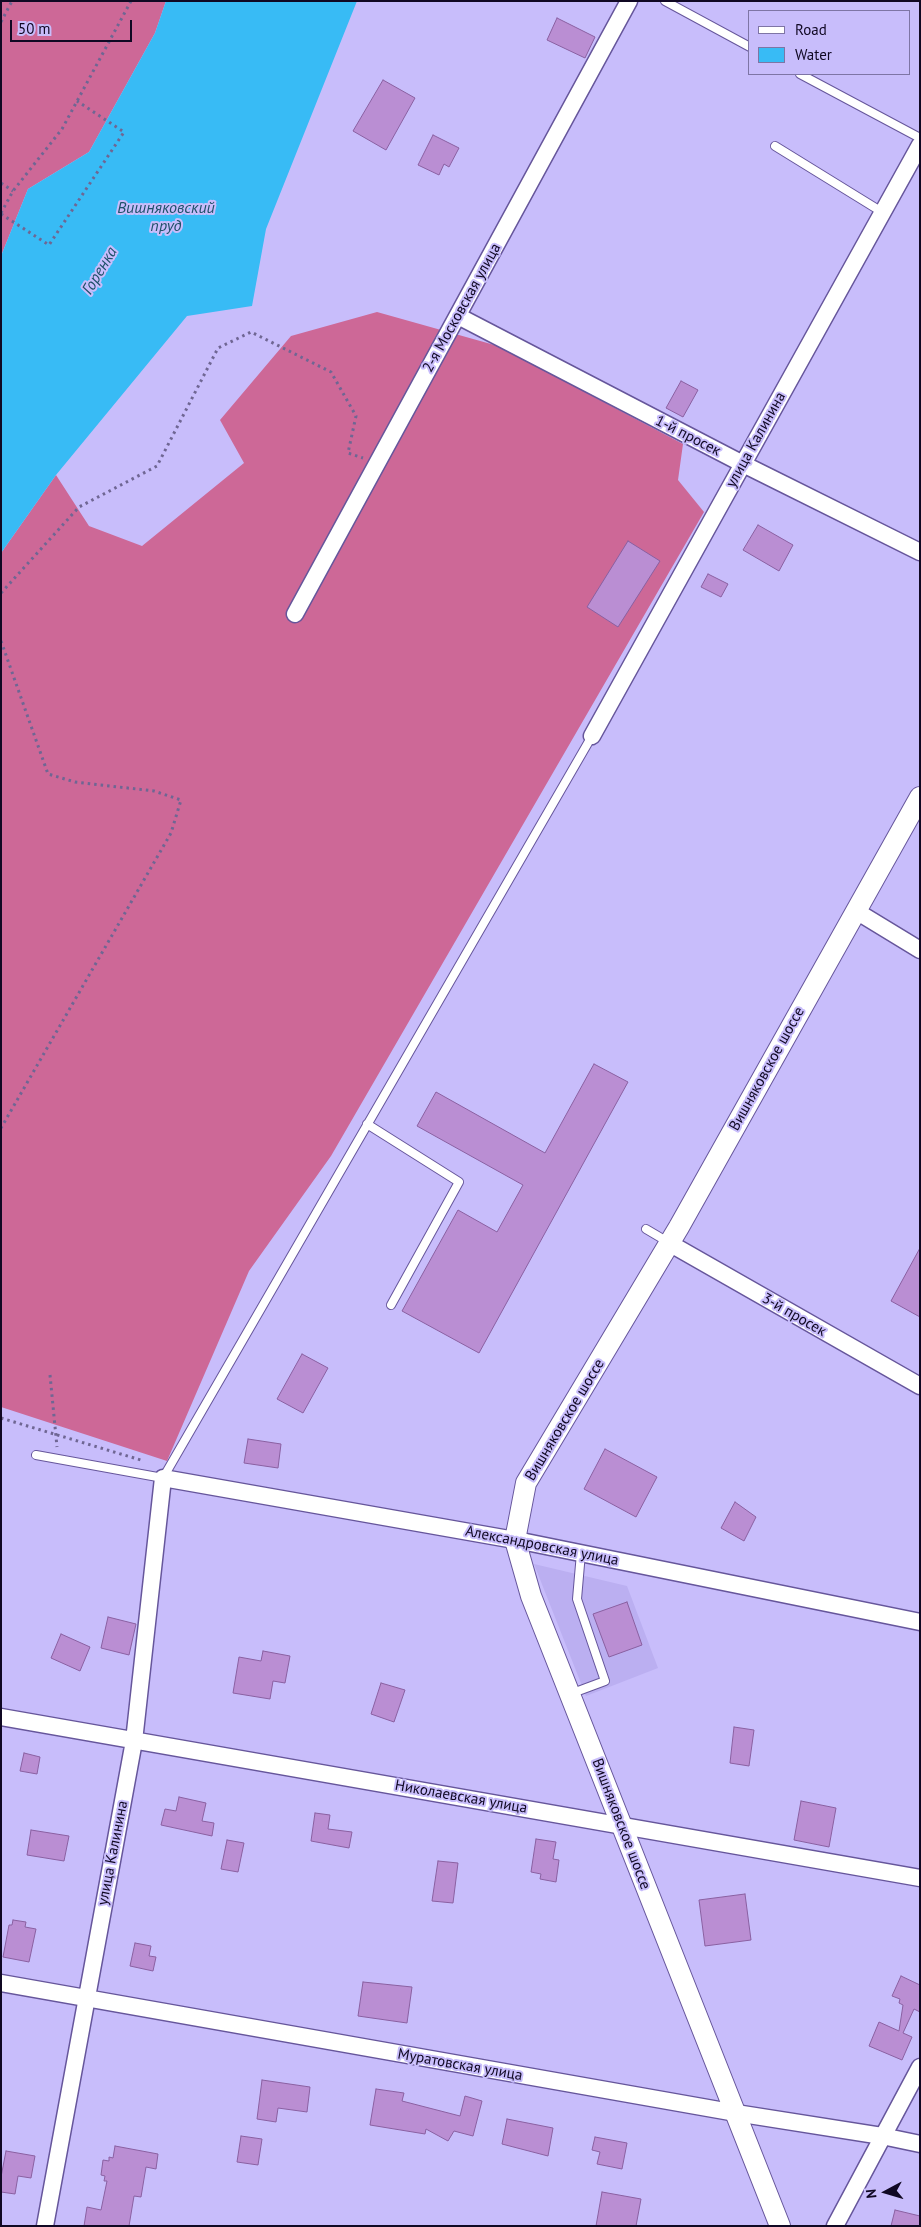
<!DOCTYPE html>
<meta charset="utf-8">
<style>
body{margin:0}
#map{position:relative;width:921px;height:2227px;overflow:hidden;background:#c8bdfb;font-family:"PT Sans",sans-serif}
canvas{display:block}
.frame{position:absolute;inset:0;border:2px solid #100823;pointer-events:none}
.legend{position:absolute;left:748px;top:10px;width:162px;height:65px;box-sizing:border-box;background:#c8bdfb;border:1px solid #7e75a5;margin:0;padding:6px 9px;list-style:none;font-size:15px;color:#100823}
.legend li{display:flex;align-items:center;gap:10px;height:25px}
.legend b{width:25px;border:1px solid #7e75a5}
.north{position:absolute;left:861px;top:2167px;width:50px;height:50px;-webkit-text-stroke:4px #c8bdfb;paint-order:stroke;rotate:264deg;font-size:14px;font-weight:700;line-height:20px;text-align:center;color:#100823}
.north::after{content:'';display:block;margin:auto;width:18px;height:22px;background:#100823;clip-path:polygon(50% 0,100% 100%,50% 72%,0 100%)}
.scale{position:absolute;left:10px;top:20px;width:122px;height:22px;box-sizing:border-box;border:2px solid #100823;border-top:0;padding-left:6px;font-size:15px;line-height:18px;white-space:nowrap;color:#100823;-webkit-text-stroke:4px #c8bdfb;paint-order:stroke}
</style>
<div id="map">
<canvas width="921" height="2227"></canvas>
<div class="frame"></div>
<ul class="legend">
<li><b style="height:6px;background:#fff"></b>Road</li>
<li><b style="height:14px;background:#38bbf5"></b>Water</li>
</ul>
<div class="north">N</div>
<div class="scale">50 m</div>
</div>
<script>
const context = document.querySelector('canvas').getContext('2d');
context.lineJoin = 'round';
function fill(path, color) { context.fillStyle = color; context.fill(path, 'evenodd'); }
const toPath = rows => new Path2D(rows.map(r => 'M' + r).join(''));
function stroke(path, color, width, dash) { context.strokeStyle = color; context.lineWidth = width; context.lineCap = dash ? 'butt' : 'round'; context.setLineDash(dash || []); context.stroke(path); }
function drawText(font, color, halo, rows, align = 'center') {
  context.font = font + ' "PT Sans",sans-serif'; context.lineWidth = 4; context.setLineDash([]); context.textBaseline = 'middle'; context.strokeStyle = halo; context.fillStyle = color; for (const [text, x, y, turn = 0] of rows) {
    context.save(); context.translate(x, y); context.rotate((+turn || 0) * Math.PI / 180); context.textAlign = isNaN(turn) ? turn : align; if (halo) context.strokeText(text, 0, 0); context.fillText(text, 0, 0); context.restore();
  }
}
const built = toPath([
 [534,1564,627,1586,658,1668,586,1696]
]);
const forest = toPath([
 [1,1,166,1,155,33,89,152,28,189,1,256],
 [377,312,498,346,683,444,678,480,704,512,331,1156,249,1271,167,1461,1,1407,1,553,56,475,89,526,142,546,244,463,220,420,291,336]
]);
const water = toPath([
 [166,1,357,1,266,229,252,306,187,316,56,475,1,553,1,256,28,189,89,152,155,33]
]);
const building = toPath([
 [557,18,595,37,585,58,547,40,557,18],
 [383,80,415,98,386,150,353,131,383,80],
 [433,135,459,148,449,167,444,164,439,175,418,165,433,135],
 [681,381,698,390,683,417,666,408,681,381],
 [758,525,793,545,779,571,743,550,758,525],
 [628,541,660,561,618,627,587,607,628,541],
 [708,574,728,584,721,597,701,587,708,574],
 [594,1064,628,1082,479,1353,402,1311,458,1210,497,1232,523,1185,417,1126,436,1092,545,1153,594,1064],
 [920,1248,920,1317,891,1301,920,1248],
 [302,1354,328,1368,303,1413,277,1399,302,1354],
 [248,1439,281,1444,278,1468,244,1463,248,1439],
 [605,1449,657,1477,636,1517,584,1489,605,1449],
 [735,1502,756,1517,744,1541,721,1528,735,1502],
 [627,1602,642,1645,609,1657,593,1614,627,1602],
 [108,1617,136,1624,129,1655,101,1648,108,1617],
 [61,1634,90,1647,80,1671,51,1658,61,1634],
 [263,1651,290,1656,285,1683,273,1681,270,1699,233,1693,239,1657,261,1661,263,1651],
 [381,1683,405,1690,394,1722,371,1714,381,1683],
 [734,1727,754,1730,749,1766,730,1763,734,1727],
 [24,1753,40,1757,37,1774,20,1771,24,1753],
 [179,1797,206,1803,202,1821,214,1823,212,1836,161,1825,165,1809,176,1811,179,1797],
 [801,1801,836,1808,829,1847,794,1840,801,1801],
 [315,1813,330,1815,328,1829,352,1832,349,1848,311,1841,315,1813],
 [31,1830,69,1836,64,1861,27,1855,31,1830],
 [536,1839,556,1842,553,1859,559,1860,556,1882,540,1879,541,1874,531,1872,536,1839],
 [227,1840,244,1843,238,1872,221,1869,227,1840],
 [438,1861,458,1863,453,1903,432,1901,438,1861],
 [745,1894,751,1940,705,1946,699,1900,745,1894],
 [13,1920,26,1922,25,1927,36,1929,29,1962,3,1957,9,1925,12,1925,13,1920],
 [135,1943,151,1946,149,1956,156,1957,153,1971,130,1966,135,1943],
 [901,1976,920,1985,920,2012,914,2009,903,2033,912,2037,902,2060,869,2046,879,2022,899,2031,903,2005,899,2003,900,1999,892,1996,901,1976],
 [363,1982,412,1987,407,2023,358,2016,363,1982],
 [262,2080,310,2087,307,2112,278,2108,276,2122,257,2119,262,2080],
 [376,2089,404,2093,402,2101,460,2116,465,2096,482,2101,473,2136,454,2131,448,2141,426,2129,425,2134,370,2125,376,2089],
 [507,2119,553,2128,548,2156,502,2144,507,2119],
 [241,2136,262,2139,258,2165,237,2162,241,2136],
 [595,2137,627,2143,622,2169,597,2164,600,2152,592,2150,595,2137],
 [115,2146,158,2154,156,2169,146,2167,141,2197,134,2196,129,2226,84,2226,87,2207,101,2210,107,2181,104,2181,105,2176,101,2175,103,2160,109,2161,109,2157,113,2158,115,2146],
 [6,2151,35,2156,31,2178,18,2176,15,2194,1,2192,1,2177,6,2151],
 [602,2192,641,2199,636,2226,596,2226,602,2192],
 [895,2210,920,2216,920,2226,891,2226,895,2210]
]);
const path = toPath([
 [1,22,12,1],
 [1,183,13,191],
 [1,213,13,191,62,129,131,1],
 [1,214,49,245,124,132,77,101],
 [1,593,79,507,157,466,218,348,251,332,331,372,356,416,348,453,363,458],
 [1,641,48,774,75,782,154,791,181,800,171,833,1,1128],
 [50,1375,57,1447],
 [1,1418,144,1461]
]);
const service = toPath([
 [665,1,750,47],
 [800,74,920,138],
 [775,146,882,212],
 [367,1124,459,1182,391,1305],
 [646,1229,668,1242],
 [36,1455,163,1478,592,736],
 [570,1694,605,1681,577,1599,581,1553]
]);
const minor = toPath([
 [458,316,743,464,920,552],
 [295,614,629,1],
 [592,736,920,145],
 [856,911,920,950],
 [669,1243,920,1386],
 [1,1717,920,1878],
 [1,1983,736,2113,882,2136,920,2144],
 [45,2226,134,1741,163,1478,526,1542,920,1622],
 [835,2226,920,2067]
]);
const tertiary = toPath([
 [780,2226,531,1596,515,1540,526,1483,679,1227,920,797]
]);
const streetNames = [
 ["2-я Московская улица",462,308,-61],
 ["1-й просек",688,436,27],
 ["улица Калинина",756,440,-61],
 ["Вишняковское шоссе",767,1069,-61],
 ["3-й просек",794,1315,30],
 ["Вишняковское шоссе",565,1420,-59],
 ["Александровская улица",542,1546,11],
 ["Николаевская улица",461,1797,10],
 ["Вишняковское шоссе",621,1824,69],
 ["улица Калинина",113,1853,-79],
 ["Муратовская улица",460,2065,10]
];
const waterNames = [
 ["Вишняковский",166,208],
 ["пруд",166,226],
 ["Горенка",100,271,-59]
];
fill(built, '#bbaff1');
fill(forest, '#cd6897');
fill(water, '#38bbf5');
fill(building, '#ba8ed3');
stroke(building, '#8a60a1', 1);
stroke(service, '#66569b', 10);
stroke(minor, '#66569b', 19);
stroke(tertiary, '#66569b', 22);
stroke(path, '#6f6693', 3, [2.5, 4]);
stroke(service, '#fff', 8);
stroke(minor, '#fff', 16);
stroke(tertiary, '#fff', 20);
drawText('15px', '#100823', '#c8bdfb', streetNames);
drawText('italic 16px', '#1e5169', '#c8bdfb', waterNames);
</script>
